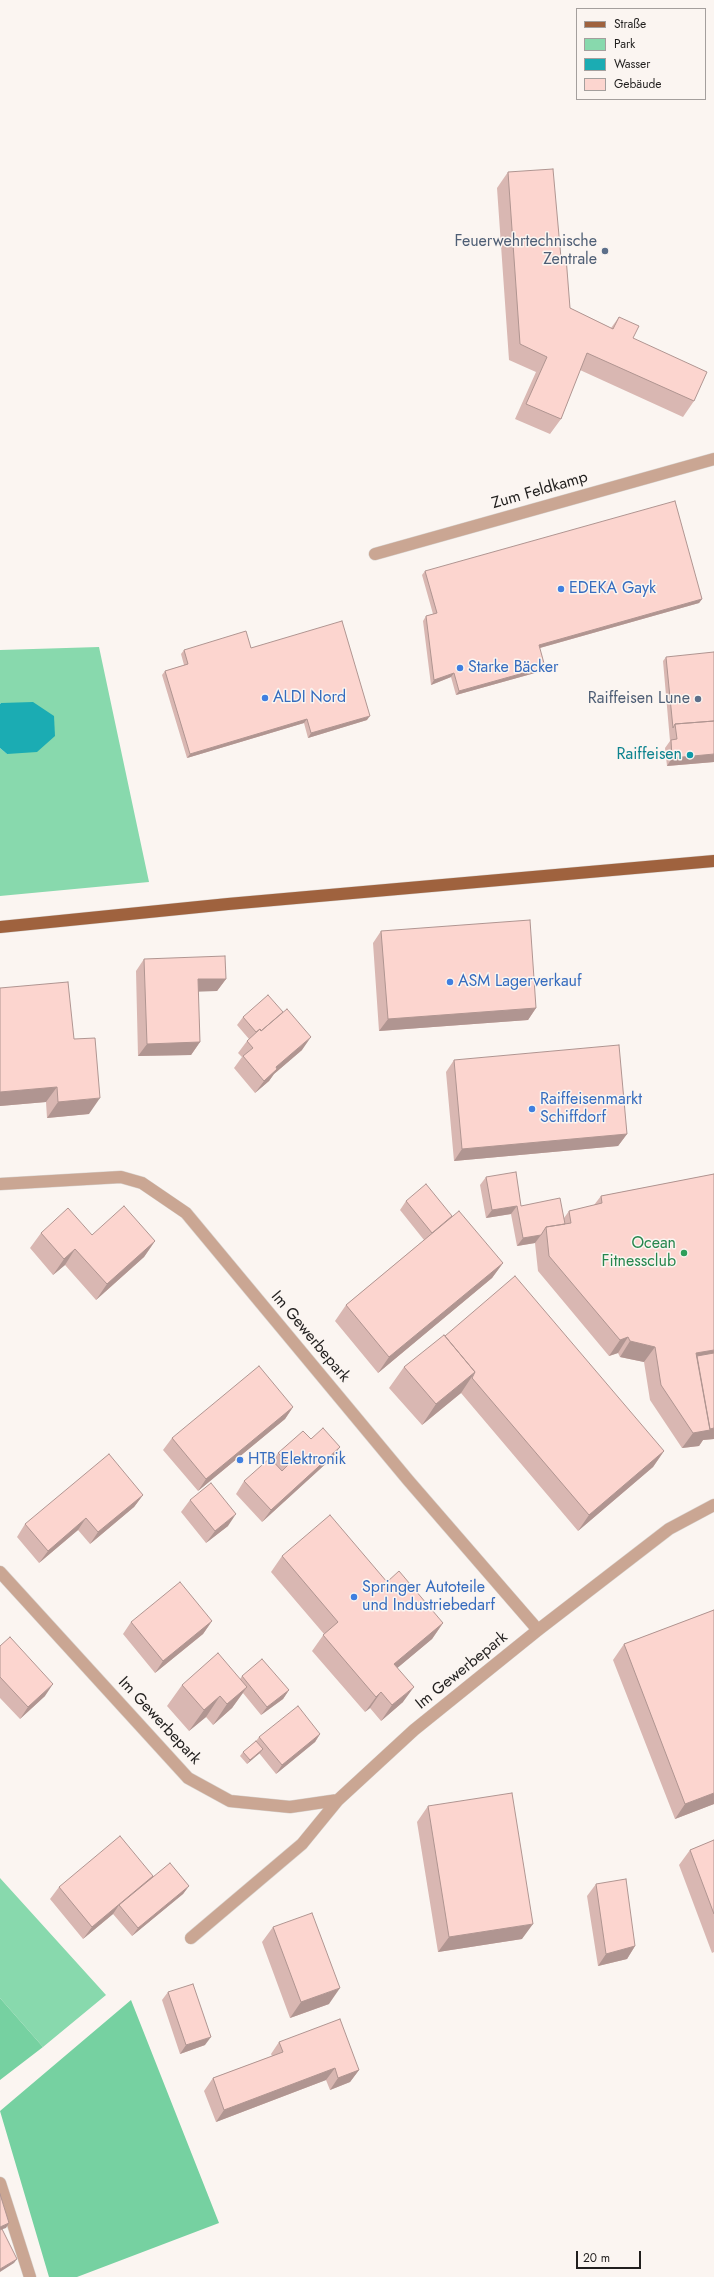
<!DOCTYPE html>
<meta charset="utf-8">
<style>
body{margin:0}
#map{position:relative;width:714px;height:2277px;overflow:hidden;background:#fbf5f1;font-family:Jost,sans-serif}
canvas{display:block}
.legend{position:absolute;left:576px;top:8px;width:130px;height:92px;box-sizing:border-box;background:#fbf5f1;border:1px solid #a49f9d;margin:0;padding:5px 7px;list-style:none;font-size:12px;color:#211f1e}
.legend li{display:flex;align-items:center;gap:8px;height:20px}
.legend b{width:20px;border:1px solid #a49f9d}
.scale{position:absolute;left:576px;top:2251px;width:65px;height:18px;box-sizing:border-box;border:2px solid #211f1e;border-top:0;padding-left:5px;font-size:12px;line-height:14px;white-space:nowrap;color:#211f1e;-webkit-text-stroke:3px #fbf5f1;paint-order:stroke}
</style>
<div id="map">
<canvas width="714" height="2277"></canvas>
<ul class="legend">
<li><b style="height:5px;background:#9f623e"></b>Straße</li>
<li><b style="height:11px;background:#88d9ad"></b>Park</li>
<li><b style="height:11px;background:#1bacb3"></b>Wasser</li>
<li><b style="height:11px;background:#fcd5cf"></b>Gebäude</li>
</ul>
<div class="scale">20 m</div>
</div>
<script>
const context = document.querySelector('canvas').getContext('2d');
context.lineJoin = 'round';
function fill(path, color) { context.fillStyle = color; context.fill(path, 'evenodd'); }
const toPath = rows => new Path2D(rows.map(r => 'M' + r).join(''));
function stroke(path, color, width, dash) { context.strokeStyle = color; context.lineWidth = width; context.lineCap = dash ? 'butt' : 'round'; context.setLineDash(dash || []); context.stroke(path); }
function drawText(font, color, halo, rows, align = 'center') {
  context.font = font + ' Jost,sans-serif'; context.lineWidth = 3; context.setLineDash([]); context.textBaseline = 'middle'; context.strokeStyle = halo; context.fillStyle = color; for (const [text, x, y, turn = 0] of rows) {
    context.save(); context.translate(x, y); context.rotate((+turn || 0) * Math.PI / 180); context.textAlign = isNaN(turn) ? turn : align; if (halo) context.strokeText(text, 0, 0); context.fillText(text, 0, 0); context.restore();
  }
}
const green = toPath([
 [99,647,149,882,0,896,0,748,7,754,1,703,0,704,0,650],
 [0,1878,106,1995,43,2047,0,1998]
]);
const forest = toPath([
 [0,1998,43,2047,0,2080],
 [131,2000,219,2223,77,2277,49,2277,0,2111]
]);
const water = toPath([
 [33,702,54,716,55,736,37,752,7,754,0,748,0,704,1,703]
]);
const minor = toPath([
 [375,554,714,459],
 [0,1184,121,1177,142,1183,186,1213,408,1480,538,1630],
 [0,1572,188,1778,230,1801,290,1807,338,1800],
 [191,1938,302,1844,338,1800,414,1730,538,1630,669,1529,714,1505],
 [0,2183,30,2277]
]);
const major = toPath([
 [0,927,228,904,714,861]
]);
const wall = toPath([
 [508,172,561,258,570,308,611,328,619,317,633,338,694,401,683,417,580,370,561,419,550,434,515,419,536,372,509,360,497,188],
 [425,571,702,599,699,603,540,648,542,671,456,695,451,677,431,685,423,621,426,616,433,614,422,575],
 [251,648,367,720,308,738,304,723,187,758,162,675,165,671,184,665,181,654,184,650],
 [666,657,714,762,667,766,665,748,670,741,663,661],
 [381,931,536,1008,528,1020,379,1031,373,943],
 [144,959,226,979,217,991,198,991,200,1042,191,1055,138,1056,136,971],
 [0,988,74,1039,89,1114,47,1118,46,1102,0,1106],
 [243,1017,302,1050,274,1074,269,1081,255,1093,234,1068,242,1057,238,1053,247,1041,249,1039,237,1025],
 [454,1060,627,1134,618,1146,454,1161,446,1072],
 [714,1174,714,1439,703,1440,699,1446,682,1448,650,1400,644,1362,620,1357,618,1353,609,1356,538,1271,535,1243,517,1246,511,1214,486,1218,480,1185,486,1177,521,1206,564,1218,569,1211,594,1205,601,1196],
 [406,1201,452,1216,503,1263,492,1278,378,1373,335,1321,346,1305,424,1240,400,1210],
 [41,1233,92,1235,155,1241,144,1257,96,1300,65,1265,53,1275,30,1248],
 [445,1336,664,1451,653,1467,578,1531,461,1393,422,1425,389,1388,404,1367],
 [293,1407,285,1419,198,1491,163,1450,172,1438],
 [311,1439,340,1447,331,1459,262,1522,236,1494,244,1481,273,1462,278,1453],
 [143,1495,134,1507,90,1544,78,1530,39,1563,17,1537,25,1524],
 [190,1500,228,1526,206,1543,181,1512],
 [282,1556,387,1582,443,1623,432,1639,397,1668,403,1702,381,1721,370,1708,365,1712,312,1651,324,1634,271,1572],
 [714,1610,714,1804,675,1819,613,1660,624,1644],
 [212,1621,203,1634,155,1673,123,1634,131,1622],
 [0,1646,45,1696,20,1719,0,1698],
 [242,1676,289,1690,283,1699,261,1715,243,1693,232,1708,213,1725,206,1717,189,1731,167,1706,182,1685,240,1679],
 [320,1734,315,1742,276,1774,259,1753,247,1764,240,1756,243,1752,256,1741,259,1737],
 [428,1806,522,1939,438,1952,417,1822],
 [714,1840,714,1952,712,1953,679,1865,690,1850],
 [153,1876,151,1879,189,1886,183,1894,132,1936,113,1914,83,1939,50,1899,59,1887],
 [596,1884,635,1946,627,1959,598,1966,587,1896],
 [273,1927,329,2004,290,2018,262,1942],
 [168,1992,205,2045,180,2054,162,2000],
 [279,2042,359,2070,350,2082,330,2090,326,2080,216,2122,204,2091,213,2078,272,2056,271,2054]
]);
const shadedWall = toPath([
 [702,599,699,603,536,649,539,645],
 [545,667,542,671,456,695,459,691],
 [454,673,451,677,431,685,434,680],
 [370,716,367,720,308,738,311,733],
 [307,719,304,723,187,758,190,754],
 [714,754,714,762,667,766,672,758],
 [198,979,226,979,217,991,189,992],
 [536,1008,528,1020,379,1031,388,1019],
 [311,1037,302,1050,274,1074,269,1081,255,1093,264,1081,276,1067],
 [200,1042,191,1055,138,1056,147,1044],
 [57,1087,46,1102,0,1106,0,1092],
 [100,1098,89,1114,47,1118,58,1102],
 [627,1134,618,1146,454,1161,462,1149],
 [517,1206,511,1214,486,1218,492,1210],
 [541,1235,535,1243,517,1246,523,1238],
 [155,1241,144,1257,96,1300,107,1284],
 [75,1249,65,1265,53,1275,64,1259],
 [503,1263,492,1278,378,1373,389,1357],
 [628,1337,618,1353,609,1356,620,1340],
 [630,1341,655,1347,644,1362,620,1357],
 [714,1350,714,1364,696,1367,696,1353],
 [475,1372,461,1393,422,1425,436,1404],
 [293,1407,285,1419,198,1491,206,1479],
 [714,1428,714,1439,703,1440,699,1446,682,1448,693,1433],
 [340,1447,331,1459,262,1522,271,1510],
 [664,1451,653,1467,578,1531,589,1515],
 [143,1495,134,1507,90,1544,98,1532],
 [236,1514,228,1526,206,1543,215,1531],
 [86,1518,78,1530,39,1563,48,1551],
 [212,1621,203,1634,155,1673,163,1661],
 [443,1623,432,1639,383,1680,394,1664],
 [53,1684,45,1696,20,1719,28,1707],
 [247,1687,232,1708,213,1725,227,1704],
 [414,1687,403,1702,381,1721,392,1705],
 [289,1690,283,1699,261,1715,267,1707],
 [381,1692,370,1708,365,1712,376,1697],
 [220,1696,206,1717,189,1731,204,1710],
 [320,1734,315,1742,276,1774,282,1765],
 [263,1749,260,1753,247,1764,250,1760],
 [714,1793,714,1804,675,1819,685,1804],
 [153,1876,144,1888,119,1905,113,1914,83,1939,92,1927],
 [189,1886,183,1894,132,1936,138,1928],
 [533,1924,522,1939,438,1952,449,1937],
 [635,1946,627,1959,598,1966,606,1954],
 [340,1988,329,2004,290,2018,301,2002],
 [211,2037,205,2045,180,2054,186,2045],
 [335,2068,326,2080,216,2122,224,2110],
 [359,2070,350,2082,330,2090,338,2078],
 [9,2223,6,2228,0,2230,0,2227],
 [17,2259,14,2263,0,2272,0,2269]
]);
const building = toPath([
 [553,169,561,258,566,257,570,308,613,329,619,317,639,326,633,338,707,372,694,401,587,353,561,419,526,404,547,357,520,344,508,172,553,169],
 [675,501,702,599,539,645,545,667,459,691,454,673,434,680,426,616,437,613,425,571,675,501],
 [342,621,370,716,311,733,307,719,190,754,165,671,188,664,184,650,246,631,251,648,342,621],
 [714,652,714,721,675,724,673,728,666,657,714,652],
 [714,721,714,754,672,758,671,740,677,739,675,724,714,721],
 [530,920,536,1008,388,1019,381,931,530,920],
 [225,956,226,979,198,979,200,1042,147,1044,144,959,225,956],
 [68,982,74,1039,95,1038,100,1098,58,1102,57,1087,0,1092,0,988,68,982],
 [268,995,283,1012,261,1031,260,1029,256,1032,243,1017,268,995],
 [287,1009,311,1037,276,1067,277,1069,264,1081,243,1056,253,1048,247,1041,260,1029,261,1031,287,1009],
 [619,1045,627,1134,462,1149,454,1060,619,1045],
 [516,1172,521,1206,560,1198,565,1224,546,1227,541,1235,523,1238,517,1206,492,1210,486,1177,516,1172],
 [714,1174,714,1350,696,1353,710,1430,693,1433,661,1385,655,1347,630,1341,628,1337,620,1340,549,1256,546,1227,571,1223,569,1211,602,1203,601,1196,714,1174],
 [426,1184,452,1216,432,1233,406,1201,426,1184],
 [124,1206,155,1241,107,1284,75,1249,64,1259,41,1233,68,1208,92,1235,124,1206],
 [459,1211,503,1263,389,1357,346,1305,459,1211],
 [515,1276,664,1451,589,1515,472,1378,475,1372,445,1336,515,1276],
 [444,1335,475,1372,436,1404,404,1367,444,1335],
 [714,1353,714,1428,710,1429,697,1356,714,1353],
 [259,1366,293,1407,206,1479,172,1438,259,1366],
 [323,1428,340,1447,271,1510,244,1481,270,1458,282,1471,289,1464,278,1453,303,1431,311,1439,323,1428],
 [109,1454,143,1495,98,1532,86,1518,48,1551,25,1524,109,1454],
 [211,1483,236,1514,215,1531,190,1500,211,1483],
 [330,1515,387,1582,399,1571,443,1623,394,1664,414,1687,392,1705,381,1692,376,1697,323,1635,338,1622,282,1556,330,1515],
 [180,1582,212,1621,163,1661,131,1622,180,1582],
 [714,1610,714,1793,685,1804,624,1644,714,1610],
 [10,1637,53,1684,28,1707,0,1677,0,1646,10,1637],
 [218,1653,247,1687,227,1704,220,1696,204,1710,182,1685,218,1653],
 [262,1659,289,1690,267,1707,242,1676,262,1659],
 [298,1706,320,1734,282,1765,259,1737,298,1706],
 [256,1741,263,1749,250,1760,243,1752,256,1741],
 [512,1793,533,1924,449,1937,428,1806,512,1793],
 [120,1836,153,1876,92,1927,59,1887,120,1836],
 [714,1840,714,1914,690,1850,714,1840],
 [170,1863,189,1886,138,1928,119,1905,170,1863],
 [626,1879,635,1946,606,1954,596,1884,626,1879],
 [312,1913,340,1988,301,2002,273,1927,312,1913],
 [193,1984,211,2037,186,2045,168,1992,193,1984],
 [340,2019,359,2070,338,2078,335,2068,224,2110,213,2078,283,2052,279,2042,340,2019],
 [0,2194,9,2223,0,2227,0,2194],
 [2,2229,17,2259,0,2269,0,2230,2,2229]
]);
const markers = [
 [605,251,4,"#5c6f8a"],
 [561,589,4,"#3f7fe0"],
 [460,668,4,"#3f7fe0"],
 [265,698,4,"#3f7fe0"],
 [698,699,4,"#5c6f8a"],
 [690,755,4,"#0f9aa8"],
 [450,982,4,"#3f7fe0"],
 [532,1109,4,"#3f7fe0"],
 [684,1253,4,"#2e9e5b"],
 [240,1460,4,"#3f7fe0"],
 [354,1597,4,"#3f7fe0"]
];
const serviceNames = [
 ["Feuerwehrtechnische",597,242],
 ["Zentrale",597,260],
 ["Raiffeisen Lune",690,699]
];
const streetNames = [
 ["Zum Feldkamp",540,491,-16],
 ["Im Gewerbepark",310,1337,50],
 ["Im Gewerbepark",462,1671,-39],
 ["Im Gewerbepark",159,1721,47]
];
const shopNames = [
 ["EDEKA Gayk",569,589],
 ["Starke Bäcker",468,668],
 ["ALDI Nord",273,698],
 ["ASM Lagerverkauf",458,982],
 ["Raiffeisenmarkt",540,1100],
 ["Schiffdorf",540,1118],
 ["HTB Elektronik",248,1460],
 ["Springer Autoteile",362,1588],
 ["und Industriebedarf",362,1606]
];
const cultureNames = [
 ["Raiffeisen",682,755]
];
const leisureNames = [
 ["Ocean",676,1244],
 ["Fitnessclub",676,1262]
];
fill(green, '#88d9ad');
fill(forest, '#76d1a1');
fill(water, '#1bacb3');
stroke(minor, '#d8d3cf', 13);
stroke(major, '#d8d3cf', 13);
stroke(minor, '#caa693', 12);
stroke(major, '#9f623e', 12);
fill(wall, '#d9b7b2');
fill(shadedWall, '#b09591');
fill(building, '#fcd5cf');
stroke(building, '#b09591', 1);
for (const [x, y, r, color] of markers) { const dot = new Path2D(); dot.arc(x, y, r, 0, 2 * Math.PI); context.fillStyle = color; context.fill(dot); stroke(dot, '#fbf5f1', 1.5); }
drawText('16px', '#4e5e75', '#fbf5f1', serviceNames, 'right');
drawText('16px', '#211f1e', '#fbf5f1', streetNames);
drawText('16px', '#366cbe', '#fbf5f1', shopNames, 'left');
drawText('16px', '#0d838f', '#fbf5f1', cultureNames, 'right');
drawText('16px', '#27864d', '#fbf5f1', leisureNames, 'right');
</script>
